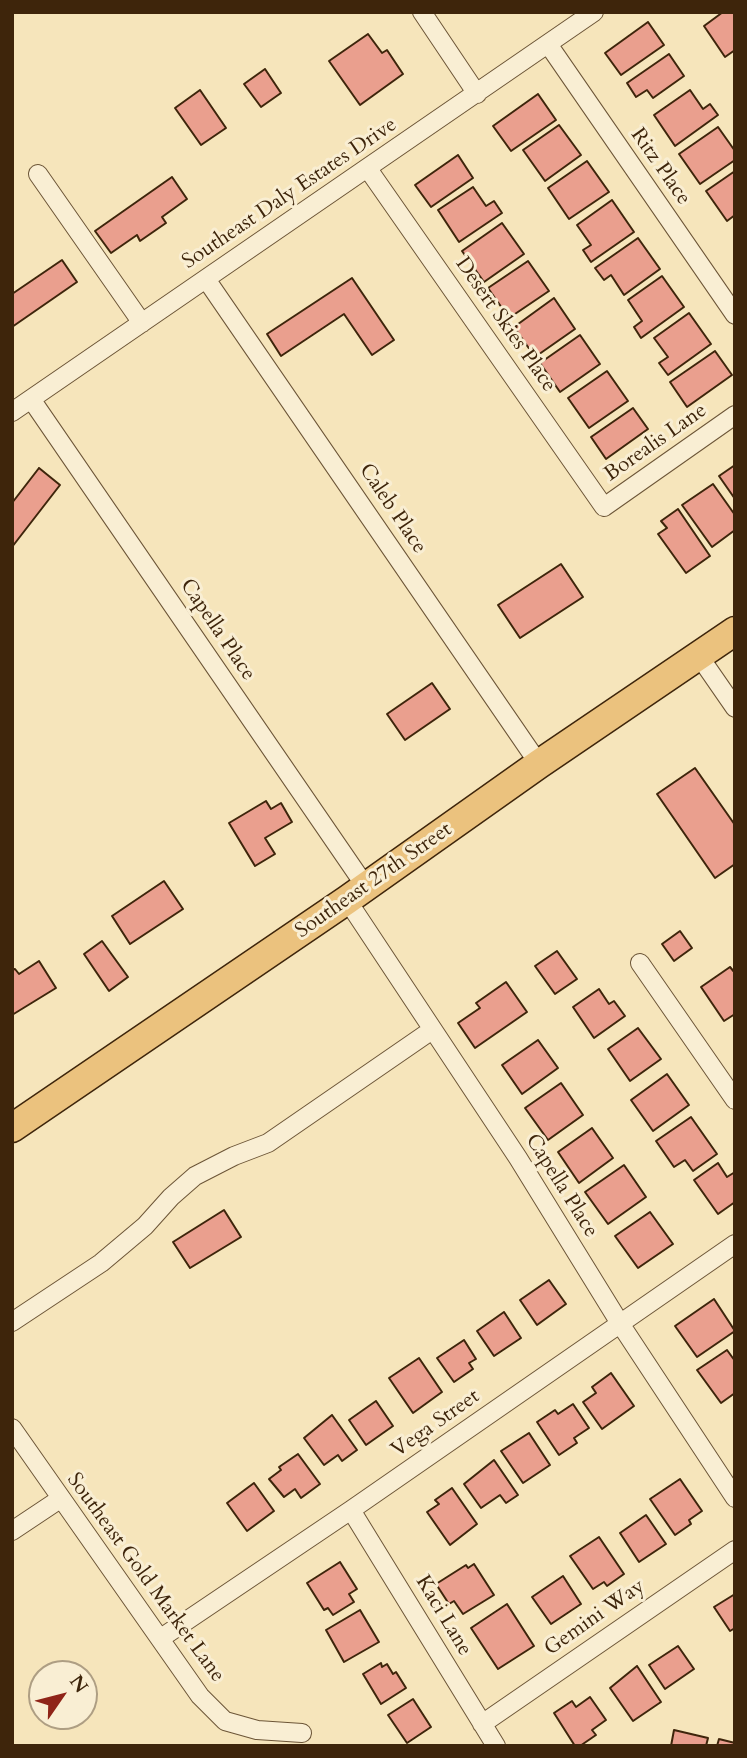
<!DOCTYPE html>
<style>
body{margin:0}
#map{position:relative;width:747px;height:1758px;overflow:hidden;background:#f6e5bb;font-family:Cardo,serif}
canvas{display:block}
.frame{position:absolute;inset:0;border:14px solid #3e250b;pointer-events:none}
.north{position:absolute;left:28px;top:1660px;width:70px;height:70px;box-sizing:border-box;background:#f9eed3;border:2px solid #ae9e83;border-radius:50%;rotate:55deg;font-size:19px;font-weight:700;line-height:28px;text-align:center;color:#3e250b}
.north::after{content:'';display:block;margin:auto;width:24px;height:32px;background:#8f2418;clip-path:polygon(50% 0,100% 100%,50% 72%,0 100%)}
</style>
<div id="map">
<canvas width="747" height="1758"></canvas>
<div class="frame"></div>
<div class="north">N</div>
</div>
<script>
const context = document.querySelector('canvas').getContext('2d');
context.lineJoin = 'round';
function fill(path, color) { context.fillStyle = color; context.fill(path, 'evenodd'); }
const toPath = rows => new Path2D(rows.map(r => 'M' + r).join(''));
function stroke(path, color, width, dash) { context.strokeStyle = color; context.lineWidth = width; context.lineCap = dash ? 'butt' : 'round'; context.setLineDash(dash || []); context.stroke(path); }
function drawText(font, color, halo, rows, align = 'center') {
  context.font = font + ' Cardo,serif'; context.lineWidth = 6; context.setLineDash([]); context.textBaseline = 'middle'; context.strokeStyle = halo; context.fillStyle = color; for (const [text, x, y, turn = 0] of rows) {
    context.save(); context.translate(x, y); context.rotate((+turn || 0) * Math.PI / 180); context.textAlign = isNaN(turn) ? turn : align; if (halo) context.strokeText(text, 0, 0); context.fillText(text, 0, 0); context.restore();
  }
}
const building = toPath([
 [723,12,735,12,735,50,725,57,704,26,723,12],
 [648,22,664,45,621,75,605,53,648,22],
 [368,34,382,53,387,50,403,74,360,105,329,61,368,34],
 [669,54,684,76,653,98,647,90,636,97,627,83,669,54],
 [265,69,281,93,261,107,244,84,265,69],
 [200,90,226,128,201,145,175,108,200,90],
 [690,90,703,109,710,104,718,115,675,146,654,115,690,90],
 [538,94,556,120,511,151,493,126,538,94],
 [559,125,581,155,545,181,523,150,559,125],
 [718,127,735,151,735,160,700,184,679,154,718,127],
 [458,155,473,178,431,207,415,185,458,155],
 [587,161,609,192,569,219,548,188,587,161],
 [735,171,735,215,727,221,706,191,735,171],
 [172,177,187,199,162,217,166,223,140,241,137,235,111,253,95,231,172,177],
 [473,187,486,206,494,201,502,213,459,242,438,210,473,187],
 [612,200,634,232,591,262,583,250,591,245,577,225,612,200],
 [502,223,524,254,484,282,462,251,502,223],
 [638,238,660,269,624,295,611,275,604,280,595,268,638,238],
 [62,260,77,282,12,327,12,294,62,260],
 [528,261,549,291,509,318,488,288,528,261],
 [662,276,684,307,641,338,634,327,642,321,628,300,662,276],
 [352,278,394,340,372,355,344,314,281,356,267,334,352,278],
 [554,298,575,329,535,357,514,327,554,298],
 [689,313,711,344,668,375,659,363,668,357,654,338,689,313],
 [580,335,600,364,560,392,540,363,580,335],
 [715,351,732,375,687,407,670,382,715,351],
 [607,371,628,401,589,428,568,398,607,371],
 [633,408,648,429,606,459,591,437,633,408],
 [735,465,735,499,719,476,735,465],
 [39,468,60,485,12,547,12,503,39,468],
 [713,484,735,515,735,530,712,547,682,505,713,484],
 [678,509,710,556,686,573,658,534,667,528,661,521,678,509],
 [561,564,583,597,520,638,498,605,561,564],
 [432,683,450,709,405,740,387,714,432,683],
 [695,768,735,825,735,864,715,878,657,794,695,768],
 [266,801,271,809,281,803,292,822,265,838,275,854,255,866,229,823,266,801],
 [164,881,183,909,130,944,112,916,164,881],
 [680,931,692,948,674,961,662,944,680,931],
 [102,941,128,977,109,991,84,954,102,941],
 [557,951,577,979,555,994,535,966,557,951],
 [39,961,56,988,12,1015,12,970,15,969,19,974,39,961],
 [730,967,735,973,735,1014,724,1021,701,987,730,967],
 [506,982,527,1012,475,1048,458,1023,480,1008,476,1003,506,982],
 [599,989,609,1004,614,1001,625,1016,594,1038,573,1007,599,989],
 [638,1028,661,1059,630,1081,608,1049,638,1028],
 [538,1040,558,1068,522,1094,502,1065,538,1040],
 [667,1074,689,1105,653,1131,631,1100,667,1074],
 [561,1083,583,1115,548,1140,525,1108,561,1083],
 [691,1117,717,1154,693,1171,685,1160,674,1167,656,1141,691,1117],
 [592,1128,613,1158,579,1183,558,1152,592,1128],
 [718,1163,727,1177,735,1172,735,1202,718,1214,694,1180,718,1163],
 [624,1165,646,1197,608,1224,585,1192,624,1165],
 [224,1210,241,1237,190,1268,173,1242,224,1210],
 [650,1212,673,1244,638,1268,615,1236,650,1212],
 [549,1280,566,1304,537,1325,520,1300,549,1280],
 [714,1299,735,1331,697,1357,675,1326,714,1299],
 [504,1312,521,1338,494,1356,477,1331,504,1312],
 [464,1340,476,1359,469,1363,473,1369,454,1382,437,1358,464,1340],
 [727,1350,735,1361,735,1393,721,1403,697,1370,727,1350],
 [419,1358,442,1392,413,1413,389,1378,419,1358],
 [611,1373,634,1406,602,1429,583,1402,596,1393,592,1387,611,1373],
 [376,1401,393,1426,366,1445,349,1420,376,1401],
 [573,1404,589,1428,574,1438,577,1443,559,1455,537,1422,555,1410,558,1414,573,1404],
 [332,1415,357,1450,342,1461,338,1455,324,1465,304,1438,332,1415],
 [529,1433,550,1465,523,1483,501,1451,529,1433],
 [298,1454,320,1484,301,1498,295,1489,284,1497,269,1479,281,1470,279,1467,298,1454],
 [494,1460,518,1495,506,1503,500,1495,481,1508,464,1484,494,1460],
 [680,1479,702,1511,689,1520,691,1524,675,1535,650,1499,680,1479],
 [254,1483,274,1511,247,1531,227,1503,254,1483],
 [452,1488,477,1524,450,1545,427,1512,439,1504,435,1500,452,1488],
 [646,1515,666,1544,639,1562,620,1533,646,1515],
 [599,1537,624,1574,607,1586,604,1582,593,1589,570,1556,599,1537],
 [340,1562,357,1589,349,1594,354,1602,333,1615,328,1608,324,1610,307,1583,340,1562],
 [474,1564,494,1595,463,1614,454,1601,449,1604,436,1584,466,1565,468,1568,474,1564],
 [563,1576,581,1604,551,1624,532,1597,563,1576],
 [735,1594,735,1628,730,1631,714,1607,735,1594],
 [507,1604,534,1646,498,1669,471,1628,507,1604],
 [360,1610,379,1642,344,1662,326,1630,360,1610],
 [678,1646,694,1669,665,1689,649,1665,678,1646],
 [381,1663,382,1667,387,1664,393,1674,396,1672,406,1688,381,1704,363,1674,381,1663],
 [637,1666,661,1702,633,1721,610,1688,637,1666],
 [590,1697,606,1720,592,1730,596,1735,580,1746,575,1746,554,1713,572,1701,576,1707,590,1697],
 [413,1699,431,1727,407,1743,388,1715,413,1699],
 [674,1730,708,1738,706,1746,671,1746,674,1730],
 [719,1739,735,1743,735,1746,717,1746,719,1739]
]);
const minor = toPath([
 [422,12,477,94],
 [548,44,735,315],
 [368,169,604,507,735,415],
 [38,174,142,323],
 [206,279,539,764],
 [31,399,366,887],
 [12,412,594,12],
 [699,656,735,708],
 [347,900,518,1158,621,1325,735,1498],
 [640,963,735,1100],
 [12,1322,101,1263,145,1226,171,1197,195,1176,234,1156,268,1143,432,1030],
 [12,1428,200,1696,225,1721,257,1730,302,1733],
 [351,1510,496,1746],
 [12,1531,60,1499],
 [161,1638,351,1510,735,1244],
 [482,1724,735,1550]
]);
const primary = toPath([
 [12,1128,347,900,539,764,735,631]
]);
const streetNames = [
 ["Ritz Place",660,167,55],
 ["Southeast Daly Estates Drive",290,194,-34],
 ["Desert Skies Place",505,325,55],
 ["Borealis Lane",656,443,-35],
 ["Caleb Place",392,509,56],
 ["Capella Place",217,630,56],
 ["Southeast 27th Street",374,881,-35],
 ["Capella Place",561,1186,58],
 ["Vega Street",436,1424,-35],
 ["Southeast Gold Market Lane",145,1578,54],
 ["Kaci Lane",443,1616,59],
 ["Gemini Way",595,1618,-35]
];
fill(building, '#ea9f8e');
stroke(building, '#3e250b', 2);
stroke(minor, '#6c5537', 20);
stroke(primary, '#3e250b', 31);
stroke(minor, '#f9eed3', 18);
stroke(primary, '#ebc27e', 28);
drawText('21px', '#3e250b', '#f9eed3', streetNames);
</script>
